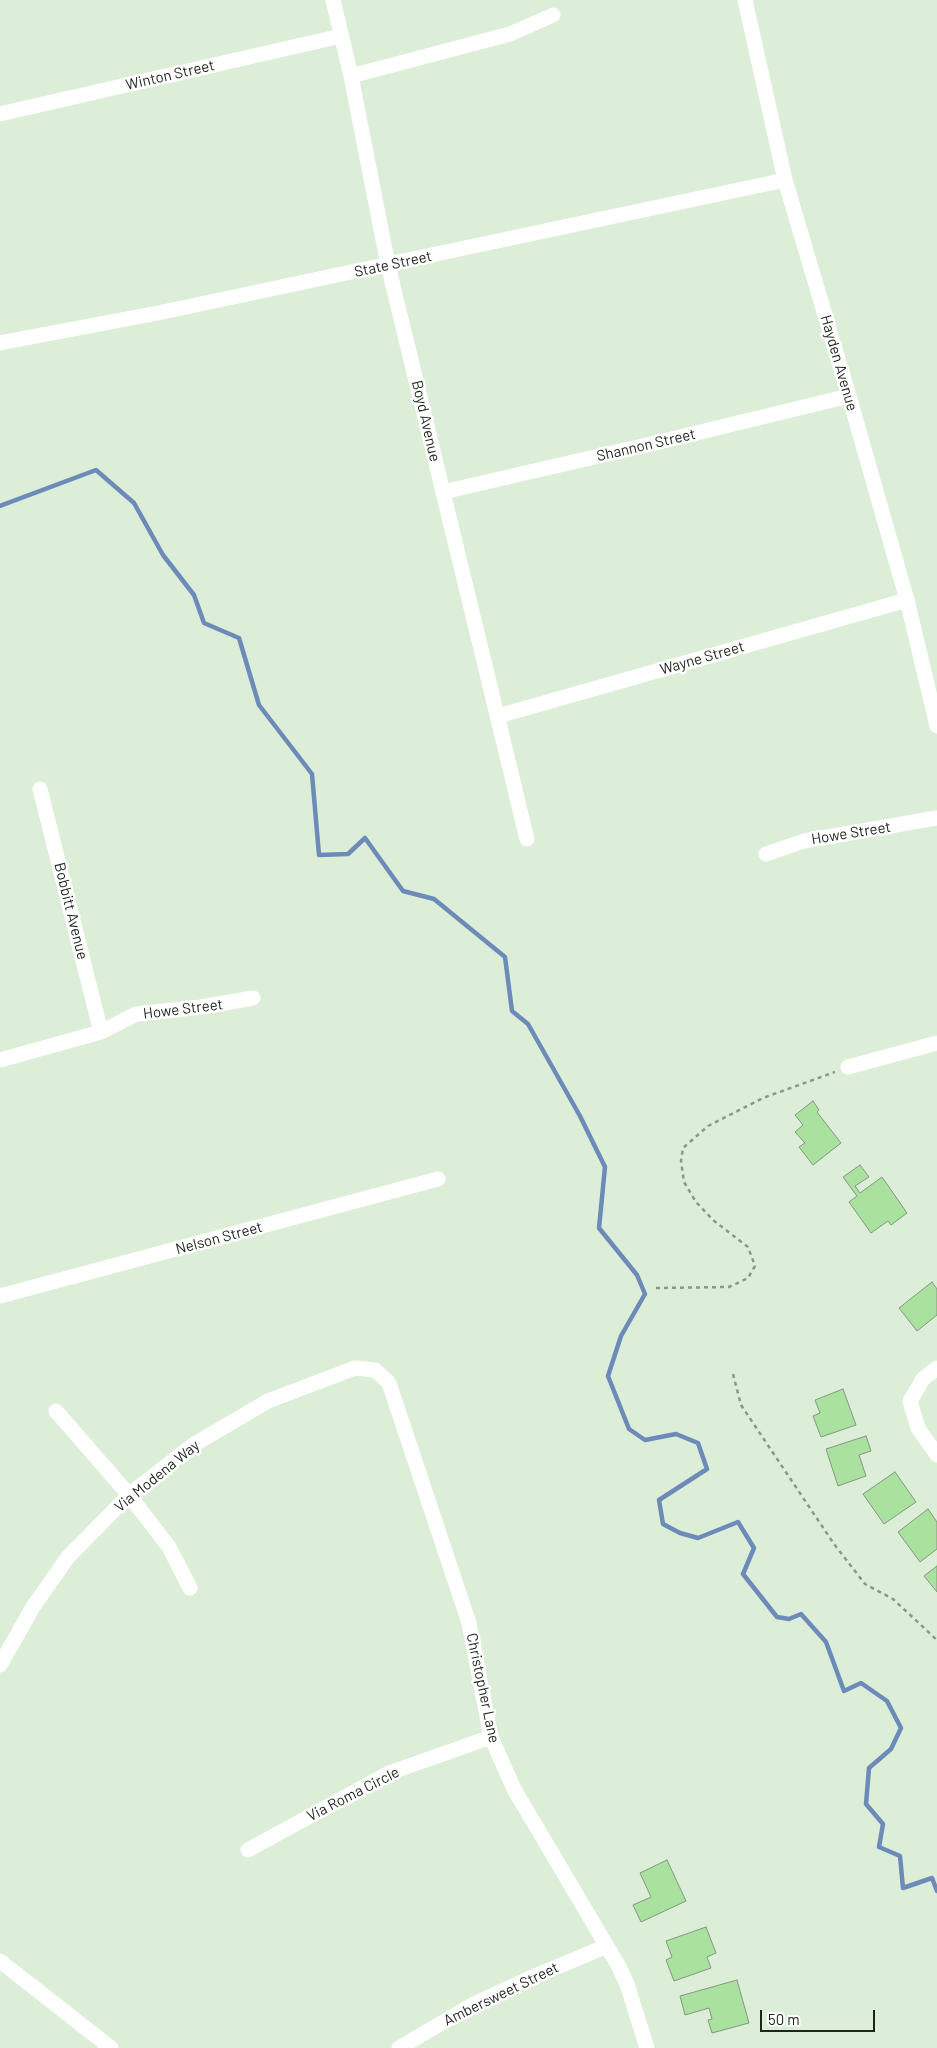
<!DOCTYPE html>
<style>
body{margin:0}
#map{position:relative;width:937px;height:2048px;overflow:hidden;background:#dceed8;font-family:Barlow,sans-serif}
canvas{display:block}
.scale{position:absolute;left:760px;top:2010px;width:115px;height:22px;box-sizing:border-box;border:2px solid #1d241c;border-top:0;padding-left:6px;font-size:15px;line-height:18px;white-space:nowrap;color:#1d241c;-webkit-text-stroke:4px #fff;paint-order:stroke}
</style>
<div id="map">
<canvas width="937" height="2048"></canvas>
<div class="scale">50 m</div>
</div>
<script>
const context = document.querySelector('canvas').getContext('2d');
context.lineJoin = 'round';
const toPath = rows => new Path2D(rows.map(r => 'M' + r).join(''));
function stroke(path, color, width, dash) { context.strokeStyle = color; context.lineWidth = width; context.lineCap = dash ? 'butt' : 'round'; context.setLineDash(dash || []); context.stroke(path); }
function fill(path, color) { context.fillStyle = color; context.fill(path, 'evenodd'); }
function drawText(font, color, halo, rows, align = 'center') {
  context.font = font + ' Barlow,sans-serif'; context.lineWidth = 5; context.setLineDash([]); context.textBaseline = 'middle'; context.strokeStyle = halo; context.fillStyle = color; for (const [text, x, y, turn = 0] of rows) {
    context.save(); context.translate(x, y); context.rotate((+turn || 0) * Math.PI / 180); context.textAlign = isNaN(turn) ? turn : align; if (halo) context.strokeText(text, 0, 0); context.fillText(text, 0, 0); context.restore();
  }
}
const stream = toPath([
 [0,506,96,470,134,503,163,555,194,595,204,623,239,638,259,705,312,774,319,855,348,854,365,838,403,891,434,899,505,957,512,1011,528,1024,580,1116,605,1167,599,1228,637,1275,645,1294,621,1336,608,1376,629,1429,645,1440,676,1434,698,1443,707,1469,659,1500,663,1524,680,1533,698,1538,738,1522,754,1548,743,1574,777,1617,789,1619,801,1614,826,1642,844,1691,861,1683,887,1701,901,1728,891,1749,869,1768,866,1804,883,1824,879,1847,900,1856,903,1888,932,1878,937,1891]
]);
const building = toPath([
 [813,1101,819,1110,817,1112,841,1143,813,1165,799,1147,805,1143,795,1132,803,1125,795,1115,813,1101],
 [860,1165,869,1177,855,1186,860,1193,882,1177,907,1213,891,1225,888,1221,871,1233,849,1202,857,1196,843,1177,860,1165],
 [932,1282,937,1289,937,1315,917,1331,899,1308,932,1282],
 [843,1389,856,1425,821,1437,813,1416,820,1413,815,1400,843,1389],
 [866,1436,871,1451,859,1455,866,1476,838,1486,826,1449,866,1436],
 [895,1472,916,1502,884,1524,863,1494,895,1472],
 [928,1509,937,1522,937,1549,920,1562,898,1532,928,1509],
 [937,1566,937,1592,924,1576,937,1566],
 [667,1860,686,1901,641,1922,633,1905,651,1897,640,1873,667,1860],
 [706,1927,716,1953,707,1957,711,1968,674,1981,666,1960,672,1957,666,1941,706,1927],
 [737,1980,749,2023,712,2033,708,2020,712,2019,709,2008,685,2015,680,1996,737,1980]
]);
const path = toPath([
 [656,1288,729,1287,748,1278,755,1266,748,1247,713,1220,696,1202,684,1182,681,1161,683,1148,708,1126,763,1098,835,1072],
 [733,1374,741,1405,834,1544,865,1584,893,1599,937,1640]
]);
const street = toPath([
 [333,0,351,76,388,265,527,839],
 [745,0,785,180,849,396,907,600,937,726],
 [351,76,510,34,553,15],
 [0,114,341,36],
 [0,343,158,313,785,180],
 [443,492,651,444,849,396],
 [498,716,907,600],
 [40,789,101,1032],
 [766,854,804,841,937,818],
 [0,1060,101,1032,136,1014,201,1007,253,998],
 [848,1067,937,1043],
 [0,1296,438,1179],
 [937,1368,923,1379,910,1401,918,1428,937,1455],
 [56,1411,129,1495,169,1547,190,1588],
 [0,1665,33,1607,68,1557,129,1495,193,1445,268,1401,355,1368,375,1370,389,1383,469,1623,491,1737,514,1789,618,1965,627,1984,647,2048],
 [248,1850,389,1773,491,1737],
 [0,1961,111,2048],
 [399,2048,474,2004,528,1979,607,1946]
]);
const streetNames = [
 ["Winton Street",170,75,-13],
 ["State Street",393,264,-12],
 ["Hayden Avenue",839,363,74],
 ["Boyd Avenue",426,421,77],
 ["Shannon Street",646,445,-13],
 ["Wayne Street",702,658,-16],
 ["Howe Street",851,833,-9],
 ["Bobbitt Avenue",71,911,76],
 ["Howe Street",183,1009,-7],
 ["Nelson Street",219,1238,-15],
 ["Via Modena Way",157,1476,-39],
 ["Christopher Lane",483,1688,78],
 ["Via Roma Circle",353,1794,-27],
 ["Ambersweet Street",501,1994,-26]
];
stroke(stream, '#6d8bb9', 4.5);
fill(building, '#a9e19e');
stroke(building, '#869682', 1);
stroke(path, '#8a9888', 2.5, [4, 4]);
stroke(street, '#fff', 15);
drawText('15px', '#1d241c', '#fff', streetNames);
</script>
